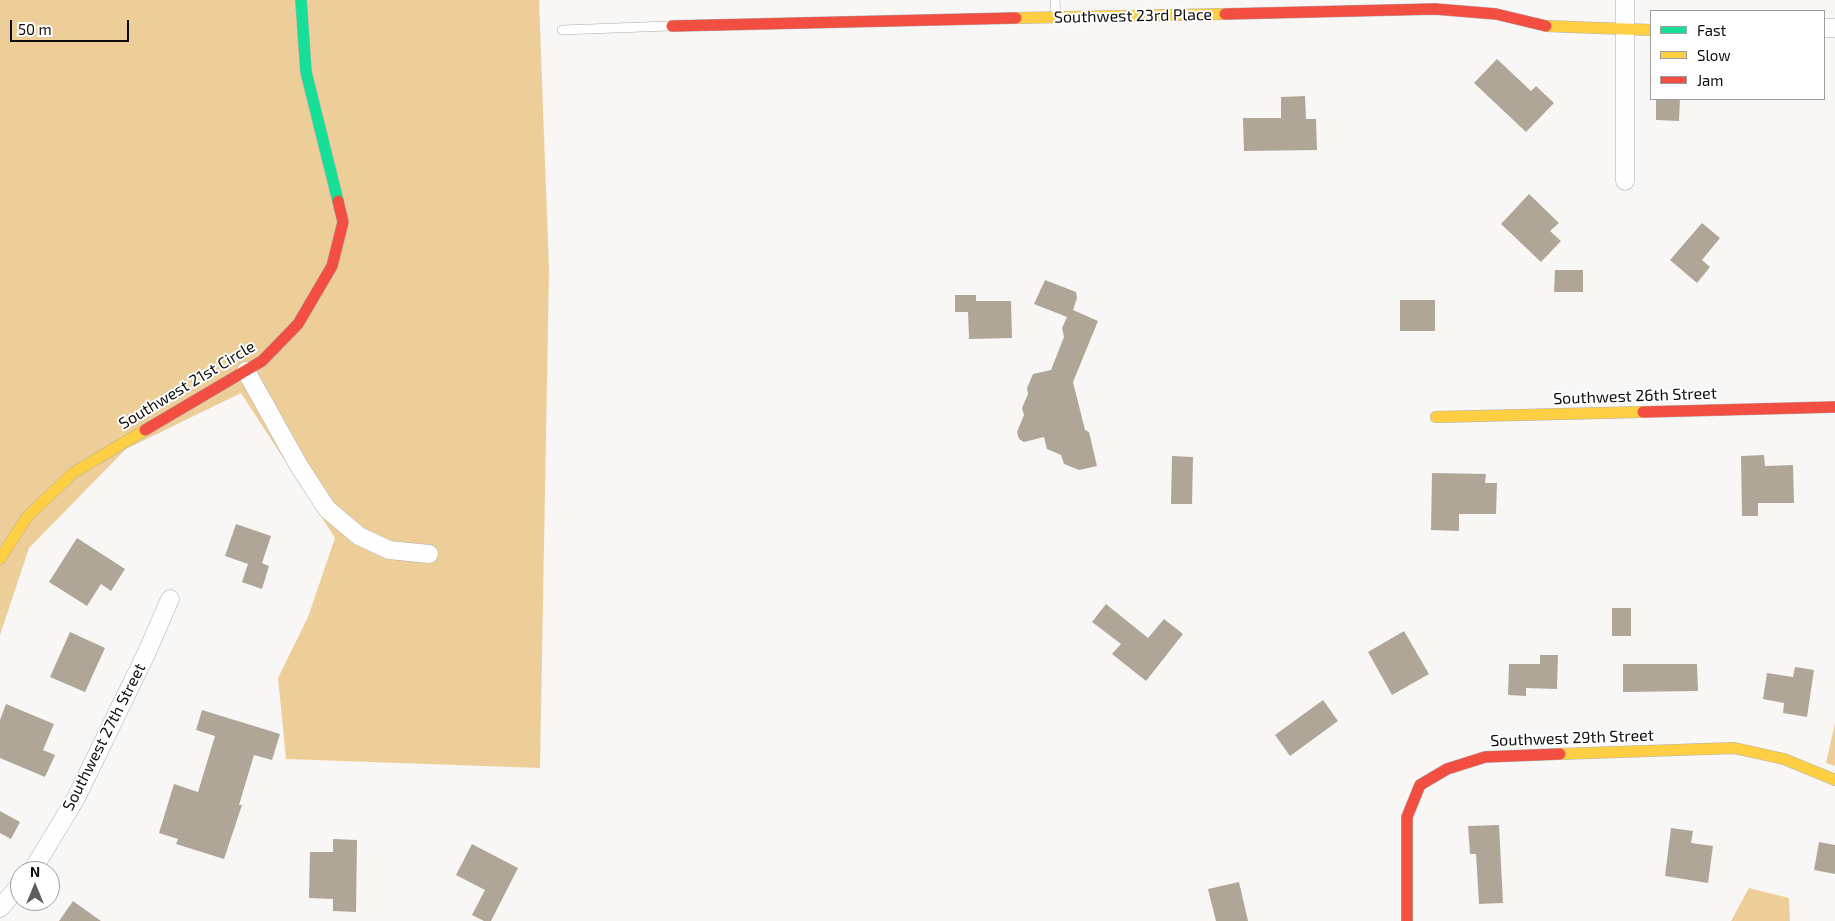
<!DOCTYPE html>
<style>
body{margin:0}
#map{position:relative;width:1835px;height:921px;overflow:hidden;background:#f9f7f5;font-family:"Exo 2",sans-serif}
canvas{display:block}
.legend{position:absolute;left:1650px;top:10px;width:175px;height:90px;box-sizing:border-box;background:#fff;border:1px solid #9e9e9d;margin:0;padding:6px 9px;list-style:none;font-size:15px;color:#0d0d0b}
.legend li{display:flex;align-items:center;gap:10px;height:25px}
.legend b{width:25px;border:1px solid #9e9e9d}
.north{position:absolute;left:10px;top:861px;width:50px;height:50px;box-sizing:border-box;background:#fff;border:1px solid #9e9e9d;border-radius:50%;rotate:0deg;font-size:14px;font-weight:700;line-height:20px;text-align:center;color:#0d0d0b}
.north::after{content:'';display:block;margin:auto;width:18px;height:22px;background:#605f5d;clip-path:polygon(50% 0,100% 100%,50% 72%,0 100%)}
.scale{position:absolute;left:10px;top:20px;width:119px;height:22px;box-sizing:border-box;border:2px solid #0d0d0b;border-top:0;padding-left:6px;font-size:15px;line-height:18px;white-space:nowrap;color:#0d0d0b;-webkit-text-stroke:4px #fff;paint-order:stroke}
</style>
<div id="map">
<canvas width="1835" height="921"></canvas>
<ul class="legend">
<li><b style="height:6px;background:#16e098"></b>Fast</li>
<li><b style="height:6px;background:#ffcf43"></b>Slow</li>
<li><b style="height:6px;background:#f24e42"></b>Jam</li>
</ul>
<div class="north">N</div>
<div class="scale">50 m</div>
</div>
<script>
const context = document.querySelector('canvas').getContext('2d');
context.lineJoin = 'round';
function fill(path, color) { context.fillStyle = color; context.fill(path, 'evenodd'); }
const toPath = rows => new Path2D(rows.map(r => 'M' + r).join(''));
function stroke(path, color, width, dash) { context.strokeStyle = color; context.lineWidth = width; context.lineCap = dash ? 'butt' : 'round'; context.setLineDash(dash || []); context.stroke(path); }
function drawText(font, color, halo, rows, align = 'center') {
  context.font = font + ' "Exo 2",sans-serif'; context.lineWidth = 4; context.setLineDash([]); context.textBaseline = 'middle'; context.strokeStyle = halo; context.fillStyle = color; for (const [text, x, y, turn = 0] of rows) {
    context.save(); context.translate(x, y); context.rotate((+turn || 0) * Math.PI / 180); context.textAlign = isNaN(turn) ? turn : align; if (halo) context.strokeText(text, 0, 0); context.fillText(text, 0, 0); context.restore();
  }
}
const forest = toPath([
 [0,0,539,0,549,270,540,768,286,759,278,678,308,617,335,538,241,393,126,449,29,548,0,635],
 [1835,723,1835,766,1826,763],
 [1749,888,1789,898,1790,921,1731,921]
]);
const building = toPath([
 [1497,59,1531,91,1536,86,1554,103,1526,132,1474,83],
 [1305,96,1306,119,1316,119,1317,150,1244,151,1243,118,1281,118,1281,97],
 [1656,99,1680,99,1679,121,1656,120],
 [1529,194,1559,223,1550,231,1561,241,1541,262,1501,224],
 [1702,223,1720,238,1702,260,1710,267,1697,283,1670,260],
 [1555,270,1583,270,1583,292,1554,292],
 [1045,280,1076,292,1077,298,1073,310,1098,321,1073,382,1085,430,1089,432,1097,466,1079,470,1064,464,1061,455,1047,449,1044,437,1024,442,1019,439,1017,432,1024,415,1022,408,1028,394,1027,388,1033,374,1051,370,1064,337,1062,328,1067,317,1034,304],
 [955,295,976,295,976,301,1011,301,1012,338,969,339,968,312,955,312],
 [1400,300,1435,300,1435,331,1400,331],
 [1764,455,1765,466,1793,465,1794,503,1758,503,1758,516,1742,516,1741,456],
 [1172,456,1193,457,1192,504,1171,504],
 [1432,473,1486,474,1485,483,1497,483,1496,514,1459,514,1459,531,1431,530],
 [236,524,271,536,262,563,269,566,262,589,242,582,248,564,225,556],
 [77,538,125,569,111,591,101,584,87,606,49,582],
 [1106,604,1148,638,1164,619,1183,634,1146,681,1112,654,1121,644,1092,622],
 [1612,608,1631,608,1631,636,1612,636],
 [1404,631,1429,674,1392,695,1368,652],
 [70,632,105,648,85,692,50,677],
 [1540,655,1558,655,1557,689,1526,688,1526,696,1508,695,1509,664,1540,664],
 [1623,664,1697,664,1698,691,1623,692],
 [1795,667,1814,670,1807,717,1783,713,1784,703,1763,699,1767,673,1793,677],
 [1323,700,1338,721,1290,756,1275,735],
 [6,704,54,724,43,750,55,755,45,777,0,758,0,720],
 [202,710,280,734,272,760,254,755,239,805,242,805,224,859,176,844,178,839,159,833,174,784,198,792,215,736,196,730],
 [0,811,20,822,11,839,0,833],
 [1499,825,1503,903,1479,904,1476,854,1470,854,1468,826],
 [1671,828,1693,831,1691,843,1713,846,1708,883,1665,876],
 [333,839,357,840,356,912,333,911,333,899,309,898,310,852,333,852],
 [1819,842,1835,845,1835,874,1814,870],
 [472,844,518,868,491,921,484,921,472,915,485,890,456,875],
 [1239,882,1248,921,1216,921,1208,889],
 [73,901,101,921,59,921]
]);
const lane = toPath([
 [1055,0,1056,15],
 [562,30,669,26]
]);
const street = toPath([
 [1824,28,1835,28],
 [1625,181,1625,0],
 [246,371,299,466,327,509,359,536,389,550,429,554],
 [32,871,76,798,147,652,170,599],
 [0,908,20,885]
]);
const fast = toPath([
 [301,0,306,72,338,201]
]);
const slow = toPath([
 [1016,18,1225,14],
 [1546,26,1651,30],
 [1436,417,1643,412],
 [0,559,27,517,73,473,145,430],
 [1560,754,1734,748,1784,759,1835,780]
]);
const jam = toPath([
 [1225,14,1435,9,1496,14,1546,26],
 [672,26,1016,18],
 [1643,412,1835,407],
 [145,430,262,361,298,324,332,266,343,222,338,201],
 [1407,921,1407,817,1420,785,1447,769,1485,757,1560,754]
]);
const streetNames = [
 ["Southwest 23rd Place",1133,16,-1],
 ["Southwest 21st Circle",187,385,-31],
 ["Southwest 26th Street",1635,396,-2],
 ["Southwest 27th Street",104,737,-63],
 ["Southwest 29th Street",1572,738,-2]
];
fill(forest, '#edce99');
fill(building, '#afa697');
stroke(lane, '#afaead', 10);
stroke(street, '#afaead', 19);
stroke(fast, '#afaead', 12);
stroke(slow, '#afaead', 12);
stroke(jam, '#afaead', 12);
stroke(lane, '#fefefe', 9);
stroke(street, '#fefefe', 18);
stroke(fast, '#16e098', 11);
stroke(slow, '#ffcf43', 11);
stroke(jam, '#f24e42', 11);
drawText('16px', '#0d0d0b', '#fff', streetNames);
</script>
